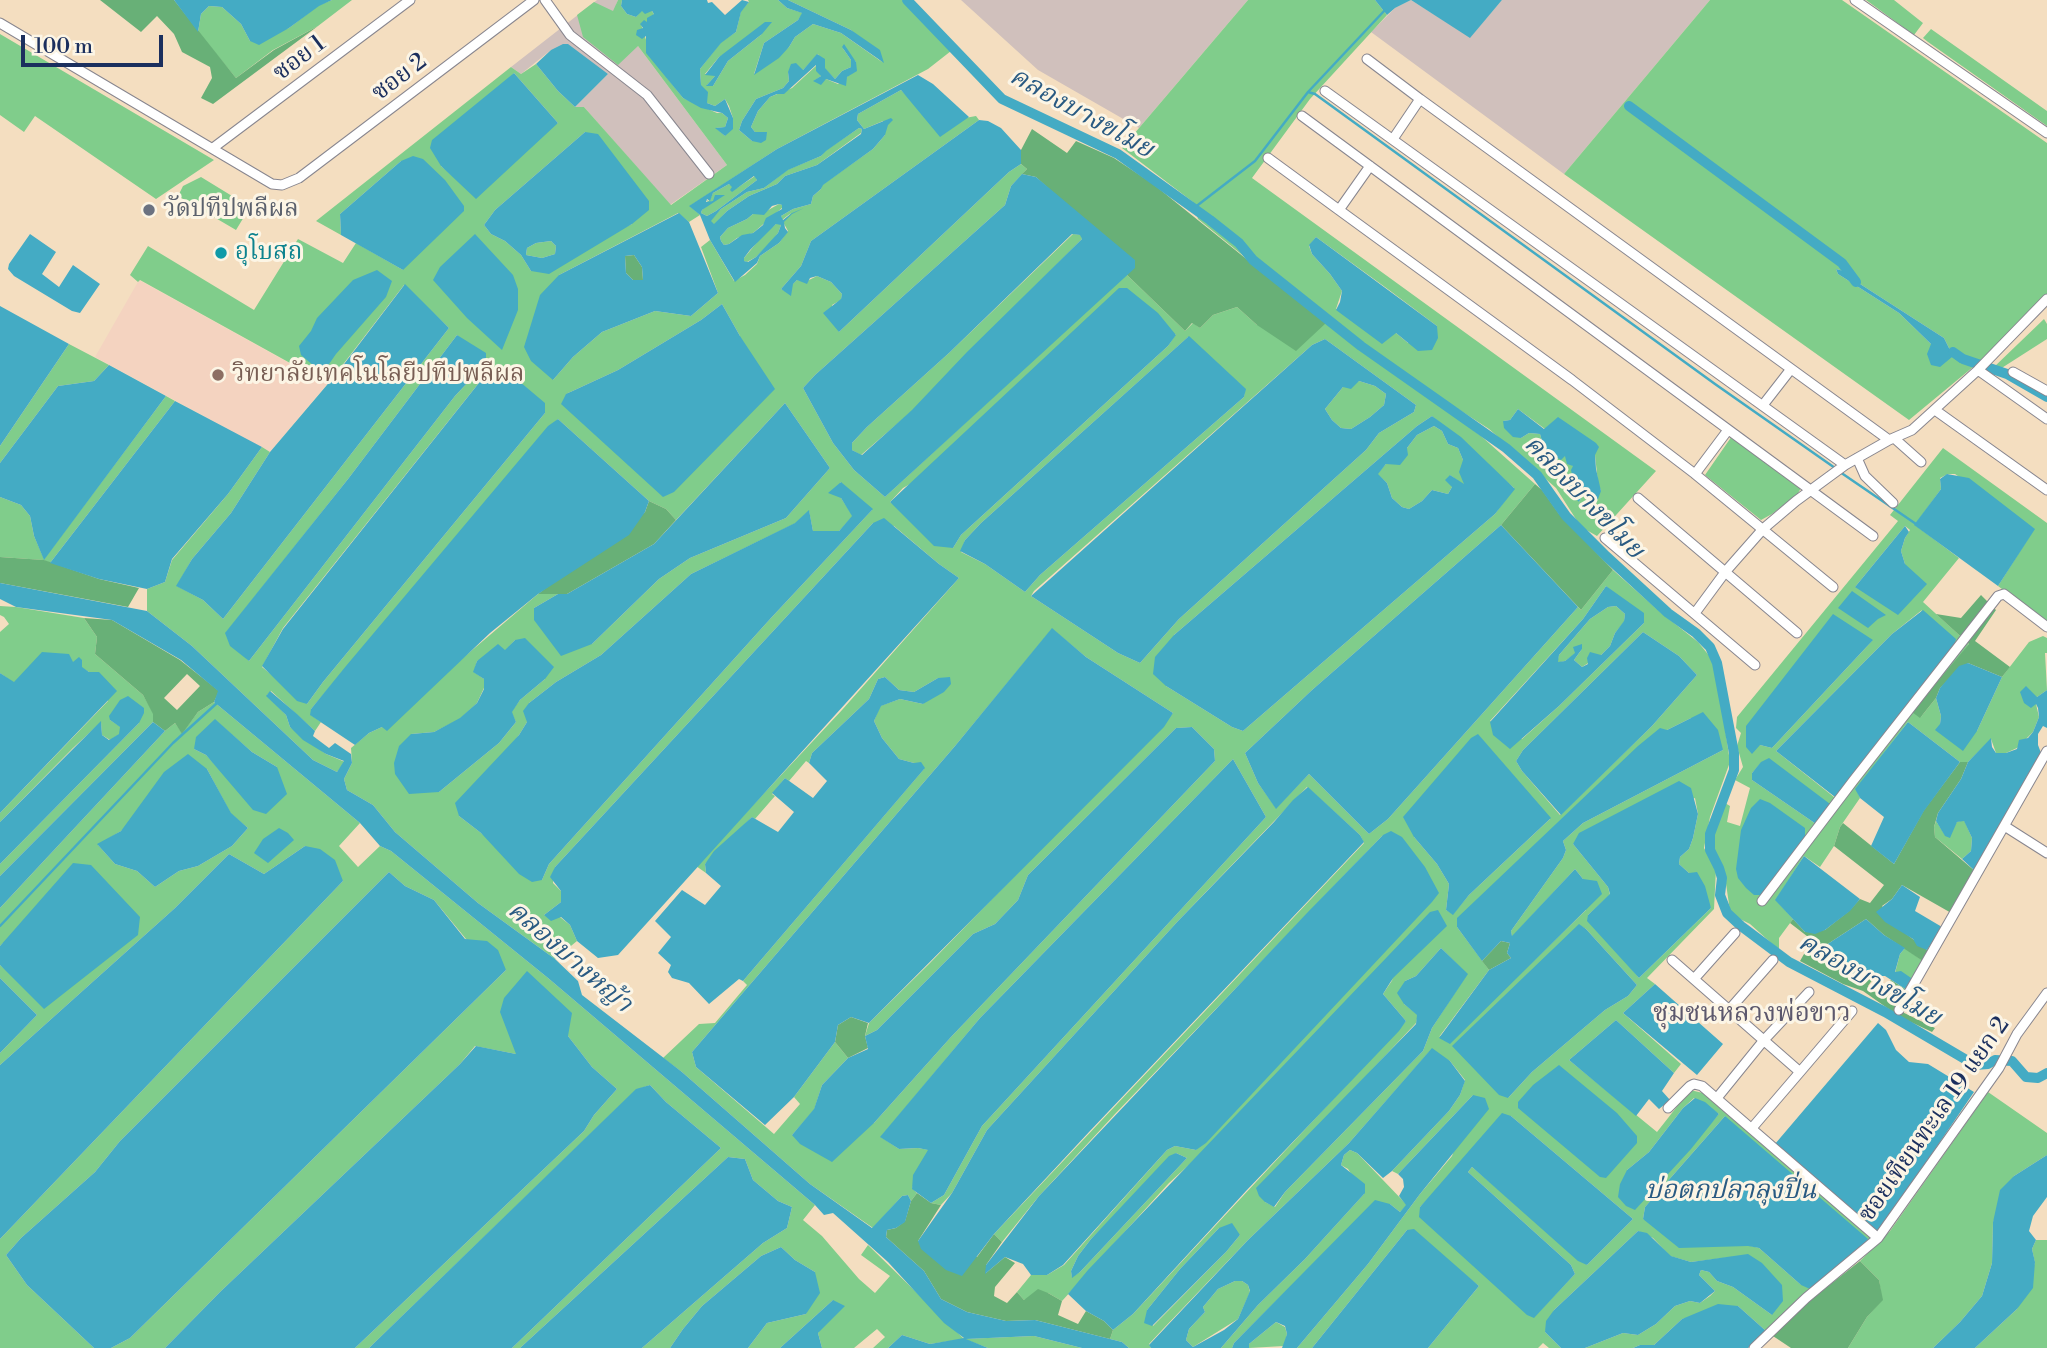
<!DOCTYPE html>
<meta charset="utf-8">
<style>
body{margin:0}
#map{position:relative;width:2047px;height:1348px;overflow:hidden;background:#f4dec0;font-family:"Libre Bodoni",serif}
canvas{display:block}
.scale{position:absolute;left:21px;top:35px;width:142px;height:32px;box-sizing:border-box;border:4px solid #1b2f5e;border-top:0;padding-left:9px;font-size:21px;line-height:24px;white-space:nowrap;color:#1b2f5e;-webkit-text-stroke:5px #fcf5e5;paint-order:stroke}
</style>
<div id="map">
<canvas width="2047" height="1348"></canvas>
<div class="scale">100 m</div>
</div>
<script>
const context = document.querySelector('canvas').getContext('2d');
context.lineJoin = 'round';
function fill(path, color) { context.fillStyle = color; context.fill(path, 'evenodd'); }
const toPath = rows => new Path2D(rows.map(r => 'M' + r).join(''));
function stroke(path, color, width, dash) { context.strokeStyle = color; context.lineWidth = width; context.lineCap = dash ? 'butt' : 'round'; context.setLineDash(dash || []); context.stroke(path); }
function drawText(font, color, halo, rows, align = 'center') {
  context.font = font + ' "Libre Bodoni","Noto Serif Thai",serif'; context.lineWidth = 6; context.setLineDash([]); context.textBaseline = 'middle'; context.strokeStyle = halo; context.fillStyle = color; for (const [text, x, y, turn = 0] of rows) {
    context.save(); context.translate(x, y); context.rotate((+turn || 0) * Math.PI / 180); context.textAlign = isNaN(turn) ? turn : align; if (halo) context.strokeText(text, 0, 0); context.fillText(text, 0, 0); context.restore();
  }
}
const built = toPath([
 [139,280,327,384,270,452,95,357]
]);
const industrial = toPath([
 [597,0,618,0,616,5,638,46,727,165,670,205,584,107,575,107,608,74,551,50,521,74,511,67],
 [961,0,1248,0,1139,128,1038,70],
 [1411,0,1470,37,1502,0,1710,0,1564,174,1371,32,1395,8]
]);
const green = toPath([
 [332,0,352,0,318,26,273,50,236,78,198,32,201,14,209,6,222,7,241,24,250,41,289,28,319,5],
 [618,0,622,0,621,6,627,14,636,17,642,10,651,10,654,14,647,23,641,24,647,43,668,79,683,98,717,113,722,113,728,118,725,127,716,128,725,136,733,118,729,106,725,99,715,106,707,103,701,86,700,69,721,42,736,32,741,11,749,2,748,0,778,0,787,8,803,13,798,20,764,43,754,74,789,47,795,37,813,24,841,33,882,62,851,30,788,0,902,0,951,51,928,69,777,149,690,206,700,215,689,222,678,213,559,275,553,380,573,357,602,332,655,311,691,316,718,293,701,247,710,240,734,281,745,275,757,264,760,256,779,243,788,231,783,222,791,213,782,220,781,216,793,209,811,204,813,196,821,189,822,185,873,149,885,135,883,121,864,129,857,120,858,114,901,90,913,102,965,118,976,116,979,120,811,241,801,266,781,289,785,291,797,280,807,281,817,276,831,282,842,294,841,300,832,305,839,332,1009,172,1021,164,1027,169,1011,186,1005,205,815,375,803,388,833,443,854,470,885,497,1126,274,1185,331,1193,323,1200,328,1213,315,1237,307,1257,325,1326,323,1198,219,1193,202,1122,148,1248,0,1375,0,1387,15,1310,99,1252,178,1656,471,1597,536,1581,527,1556,488,1489,429,1344,335,1481,436,1535,484,1501,525,1312,690,1245,753,1258,783,1276,808,1309,774,1369,834,1388,819,1578,607,1581,610,1613,570,1660,612,1698,642,1711,658,1716,668,1730,762,1710,817,1704,848,1716,869,1714,909,1647,978,1655,984,1623,1013,1681,1064,1674,1073,1616,1020,1569,1060,1657,1132,1690,1090,1703,1093,1874,1238,1766,1331,1738,1306,1682,1319,1654,1345,1640,1345,1633,1348,1585,1348,1623,1333,1638,1335,1656,1324,1675,1306,1690,1301,1700,1303,1710,1296,1715,1291,1699,1275,1701,1270,1709,1272,1717,1281,1733,1287,1772,1315,1748,1255,1691,1262,1670,1256,1653,1238,1638,1231,1554,1310,1545,1332,1561,1348,1549,1348,1543,1343,1538,1348,1428,1348,1479,1286,1407,1230,1312,1348,1297,1348,1368,1264,1420,1194,1452,1156,1473,1095,1398,1174,1392,1171,1449,1111,1460,1095,1465,1080,1450,1061,1429,1052,1349,1143,1248,1240,1163,1329,1149,1344,1151,1348,1129,1348,1122,1342,1110,1339,1113,1330,1133,1314,1406,1021,1383,994,1393,979,1169,1183,1062,1301,1048,1293,1024,1300,1017,1292,1031,1275,1047,1275,1064,1265,1167,1150,1175,1146,1196,1150,1383,835,1115,1114,1039,1196,1002,1242,994,1234,1364,843,1360,835,1307,787,1178,921,987,1130,952,1193,941,1205,931,1203,944,1195,982,1126,1266,817,1233,759,980,1018,881,1137,899,1149,918,1148,929,1150,912,1188,917,1193,911,1201,908,1195,902,1196,873,1228,810,1184,682,1072,663,1058,699,1024,715,1023,747,985,743,981,924,769,914,763,899,759,882,738,874,721,880,706,900,699,923,704,938,678,914,692,899,690,885,677,878,679,869,699,812,753,809,763,806,761,789,781,785,778,772,794,775,796,755,819,752,817,705,864,706,873,696,866,842,710,959,578,939,564,894,526,873,523,555,867,553,883,561,891,561,902,544,915,560,917,570,925,577,941,555,959,478,903,395,832,373,805,347,790,344,779,352,763,351,748,369,733,382,727,538,594,558,594,534,608,592,644,659,579,690,558,786,518,830,468,785,403,676,520,666,509,649,501,558,419,311,709,311,715,321,722,315,731,271,691,267,695,286,715,290,727,326,754,345,762,337,772,313,760,192,646,147,611,147,589,165,582,172,560,228,494,262,447,270,452,231,513,192,559,177,586,203,600,223,619,449,328,404,285,328,384,140,280,138,282,130,275,148,246,254,310,298,239,343,263,356,243,403,270,401,161,340,214,341,235,316,221,511,67,521,74,536,64,558,91,575,107,584,107,671,205,727,165,638,46,618,65,583,37,577,15,594,2,613,11],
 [762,34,728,61,713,86,707,85,716,75,705,74,719,57],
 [842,47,856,62,847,77,838,84,826,79,814,81,821,76,817,65,792,88,770,97,758,111,751,127,755,132,752,141,739,130,742,121,756,99,783,88,789,81,788,72,803,70,818,54,824,68,835,79,842,71,851,67,851,60],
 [514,73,558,123,454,177,441,166],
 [585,132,632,224,531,271,521,255,505,241,491,234,484,225,495,210],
 [1316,237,1389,290,1437,326,1408,343,1396,333,1336,309,1342,291,1330,274,1312,254,1309,246],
 [722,304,740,336,566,394,618,370,701,320],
 [1176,334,1168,346,961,535,953,548,890,502,903,488],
 [457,335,486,363,455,396,249,661,226,633,348,479],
 [1188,337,1245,389,1244,397,1040,575,1025,592,985,564,961,552,965,540,981,523],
 [1325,339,1416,405,1414,412,1379,433,1366,450,1179,619,1140,663,1118,653,1031,596,1034,591,1312,345],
 [501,366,545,413,323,682,307,704,262,667,283,628,490,369],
 [1518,409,1545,429,1558,418,1569,426,1595,455,1598,483,1601,491,1582,496,1579,502,1573,479,1573,466,1566,455,1556,457,1548,463,1540,434,1529,433,1521,438,1503,421,1510,420],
 [1432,416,1514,488,1495,514,1243,731,1232,727,1166,686,1174,635,1417,426],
 [840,482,872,510,771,618,549,864,542,880,459,816,519,735,527,722,529,703,556,682,601,655,691,574,796,523,809,511,813,531,839,531,853,516,841,498],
 [1606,586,1644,623,1559,706,1522,739,1490,721,1583,619],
 [1052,629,1086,657,1173,713,929,964,869,1023,865,1036,877,1030,973,934,995,924,1018,900,1028,875,1176,728,1192,727,1214,749,1215,761,951,1037,874,1123,792,1135,814,1110,822,1085,848,1058,835,1042,794,1097,800,1104,774,1134,696,1067,692,1052,955,746],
 [1643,632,1679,656,1697,675,1652,726,1560,815,1522,771,1516,761,1523,750],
 [515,640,545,679,520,700,511,712,516,722,499,743,439,792,411,734,434,732,460,719,477,703,484,688,484,679,474,672,477,661,505,651],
 [1691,718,1723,750,1583,823,1563,841,1566,850,1563,858,1511,931,1512,937,1575,869,1583,879,1586,910,1518,976,1439,1037,1489,970,1457,927,1667,730],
 [1478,735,1550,819,1469,895,1453,914,1446,910,1449,884,1437,864,1414,837],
 [1695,798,1698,814,1693,838,1689,849,1680,857,1679,864,1689,873,1711,908,1639,978,1588,915,1610,895,1608,887,1573,844],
 [1579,925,1586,929,1637,985,1628,996,1605,1010,1532,1072,1508,1098],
 [1441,948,1467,974,1432,1028,1423,1051,1285,1192,1275,1207,1265,1202,1333,1111,1416,1023,1418,1015,1404,1004,1405,981,1416,976],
 [1694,1098,1719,1114,1635,1209,1627,1170,1649,1152,1683,1108],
 [1511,1116,1633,1219,1587,1265,1472,1167,1468,1172,1571,1265,1575,1274,1534,1317,1420,1207],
 [1725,1116,1801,1285,1759,1248,1643,1219,1645,1207],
 [1176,1153,1187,1158,1080,1272,1072,1277,1071,1271,1078,1256,1091,1239],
 [1219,1228,1240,1235,1226,1252,1153,1326,1147,1310,1180,1269],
 [1710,0,1842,0,2047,143,2047,294,2024,321,1996,348,1909,420,1564,174],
 [1836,269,1848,272,1857,282,1944,338,1949,348,1963,358,1952,357,1931,344,1899,313,1838,274],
 [1866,0,1894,0,1923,23,1914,35],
 [1931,29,2047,111,2047,126,1928,42,1923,38],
 [0,34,214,160,156,199,35,116,24,132,0,115],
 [859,128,862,129,861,133,817,165,785,176,777,184,749,196,727,211,714,225,710,221,721,209,747,192,764,188,787,170,821,156,825,151],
 [755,176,757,180,716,211,707,216,701,213,702,210,713,201,709,203,706,200,709,201,713,193,729,184,737,188],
 [201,177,250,207,236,230,178,196,183,186],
 [779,204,782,205,782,208,753,233,737,238,729,244,724,245,721,241,720,237,728,228,747,219,753,214,761,214],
 [779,223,781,225,778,233,772,241,756,257,747,262,744,261,744,258,764,234,776,224],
 [1073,234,1081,235,1082,239,912,411,861,455,852,450,852,443,867,427,949,353],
 [551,241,556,246,555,254,542,258,526,255,527,248,536,243],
 [2044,319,2047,324,2047,339,1997,371,1993,368],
 [69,344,109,365,94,381,58,386,0,463,0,446],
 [1359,381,1375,386,1386,394,1384,405,1370,417,1351,429,1341,428,1332,420,1325,409,1343,387],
 [166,396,175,401,50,563,43,560,0,557,0,497,21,505,30,516,34,536,44,559],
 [1434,426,1442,431,1448,444,1458,448,1463,460,1465,486,1450,475,1452,487,1448,494,1432,490,1422,501,1409,509,1402,507,1392,498,1387,483,1377,474,1386,464,1407,448,1417,435],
 [1732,436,1801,488,1797,495,1772,514,1761,520,1705,475],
 [1943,448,2047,523,2047,623,1998,586,2034,529,1955,474,1948,474,1940,478,1941,489,1915,525,1959,558,1923,602,1969,644,1920,718,1936,698,1941,716,1940,724,1977,731,2002,677,2029,642,2043,636,2047,638,2047,653,2045,653,2047,690,2037,697,2036,704,2039,717,2033,732,2017,748,2006,753,1996,753,1991,739,1968,762,1960,762,1908,722,1856,789,1860,798,1840,827,1834,846,1820,867,1804,856,1776,900,1793,919,1779,938,1779,950,1750,924,1740,919,1730,911,1725,877,1712,848,1716,827,1725,803,1730,806,1727,822,1740,826,1750,788,1735,780,1743,767,1737,746,1741,733,1736,728,1737,717,1898,521,1890,515],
 [1905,526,1910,530,1905,538,1901,551,1905,564,1855,587],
 [1922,610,1835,797,1834,797,1776,751,1892,634],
 [1873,640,1772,748,1760,745],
 [1761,763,1816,824,1752,780,1752,773],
 [0,606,16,607,84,618,97,637,95,654,143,695,154,714,153,722,0,876,0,864,139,723,110,720,121,727,120,734,110,740,102,735,101,722,73,748,0,822,0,813,108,701,89,672,73,663,14,683,0,673,0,632,9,624,4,617,0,615],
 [1616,606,1625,614,1624,622,1615,633,1610,646,1601,655,1582,667,1574,660,1582,649,1565,661,1557,663,1559,655,1590,619,1608,607],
 [214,702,360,823,339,846,358,867,380,846,391,851,548,978,815,1205,803,1220,822,1236,859,1279,875,1293,890,1276,861,1255,868,1245,964,1339,1034,1336,1082,1348,988,1348,964,1339,930,1344,902,1335,888,1348,873,1348,885,1337,877,1329,854,1348,822,1348,818,1333,833,1300,780,1348,748,1348,767,1323,806,1314,815,1272,795,1260,781,1247,761,1256,702,1306,683,1329,670,1348,642,1348,763,1243,787,1228,792,1207,778,1201,753,1180,745,1159,728,1157,520,1348,512,1348,721,1148,666,1102,650,1085,636,1090,369,1348,355,1348,584,1131,594,1115,617,1089,592,1067,568,1036,516,1054,475,1046,460,1064,220,1292,165,1348,111,1348,130,1338,506,970,466,939,434,900,405,886,389,872,120,1141,95,1172,21,1238,6,1255,27,1285,94,1348,0,1348,0,1239,343,881,305,846,264,874,229,854,175,908,0,1065,0,1053,37,1015,0,978,0,965,14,977,3,943,0,946,0,908,165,731,175,723,182,733,198,712],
 [215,720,252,752,277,767,220,770,206,755,194,749],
 [207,769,231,814,248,828,232,846,198,866,179,871,155,887,137,871,115,864,98,845,121,831],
 [1964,820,1972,838,1971,851,1962,859,1935,837,1934,827,1936,821,1945,835,1957,822],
 [1905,948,1924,962,1914,980,1895,973,1900,954],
 [1988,1092,2047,1133,2047,1155,2014,1176,1993,1222,1992,1263,1982,1296,1960,1322,1933,1348,1848,1348,1867,1317,1882,1300,1879,1280,1860,1261,1890,1231],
 [1350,1150,1357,1153,1407,1205,1400,1212,1390,1204,1280,1297,1234,1343,1232,1348,1221,1348,1258,1305,1305,1259,1364,1194,1348,1169,1341,1165,1344,1155],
 [2036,1240,2047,1240,2047,1348,1975,1348,2017,1309,2035,1263,2032,1249],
 [1235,1281,1242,1281,1248,1285,1250,1292,1238,1319,1193,1347,1186,1340,1189,1329,1205,1312,1203,1307,1218,1289],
 [1276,1322,1285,1327,1287,1334,1284,1346,1249,1348,1249,1344]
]);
const forest = toPath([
 [100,0,174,0,236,78,274,50,318,26,213,104,201,98,212,78,210,67,182,52,174,34,157,16,141,32],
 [1032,129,1067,153,1076,141,1114,158,1153,184,1326,323,1296,351,1257,325,1237,307,1213,315,1200,328,1192,323,1185,331,1126,274,1134,268,1036,177,1022,174,1027,169,1021,164,1021,150],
 [634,255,642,267,643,280,633,280,626,273,625,256],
 [1535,484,1542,490,1559,514,1613,570,1581,610,1501,525],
 [649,501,666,509,676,520,654,544,567,594,538,594,645,512],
 [0,557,44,560,99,579,139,588,128,607,0,583],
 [1981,595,1996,610,1975,641,2010,667,2002,677,1968,663,1940,688,1936,698,1920,718,1912,712,1969,644,1936,614,1961,618],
 [84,618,112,620,180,660,219,691,214,702,198,712,182,734,175,723,165,731,153,722,153,714,143,695,95,654,97,637],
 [187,674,200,686,177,710,164,698],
 [1960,762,1968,762,1961,779,1938,813,1934,827,1935,837,1976,872,1953,914,1902,885,1892,899,1882,906,1901,930,1927,950,1942,927,1924,962,1884,935,1866,919,1820,949,1816,954,1841,962,1864,977,1875,976,1868,986,1880,996,1891,980,1907,990,1894,1008,1935,1028,1932,1032,1900,1017,1863,991,1843,984,1800,961,1812,940,1790,923,1793,919,1805,932,1825,930,1849,911,1860,899,1870,903,1884,885,1834,846,1840,827,1843,823,1894,864,1924,810],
 [1501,941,1510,943,1507,953,1511,958,1489,970,1482,961],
 [851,1017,868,1023,865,1036,868,1048,848,1058,835,1042,838,1025],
 [917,1193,931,1203,941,1205,918,1241,977,1257,994,1234,1002,1242,986,1265,986,1273,1005,1257,1015,1263,995,1287,994,1296,1007,1303,1017,1292,1024,1300,1038,1289,1048,1293,1062,1301,1058,1315,1078,1324,1086,1311,1104,1321,1113,1330,1110,1339,1035,1320,1006,1321,967,1312,941,1299,924,1271,886,1237,887,1230,896,1228,905,1221,911,1201],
 [1860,1261,1879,1280,1883,1300,1867,1317,1848,1348,1791,1348,1773,1336,1808,1302]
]);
const water = toPath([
 [174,0,332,0,319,6,289,28,259,45,250,41,241,24,222,7,209,6,201,14,198,32],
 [622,0,707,0,708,3,712,2,725,15,742,0,749,2,741,12,736,32,721,43,700,69,701,85,708,92,707,103,715,106,725,99,733,118,733,129,725,136,715,128,725,127,728,118,722,113,701,108,683,98,646,53,646,36,642,39,636,35,637,30,643,28,640,24,644,20,647,22,647,18,654,14,652,11,645,14,642,11,636,17,627,14,621,6],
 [778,0,788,0,851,30,880,50,884,63,841,33,813,24,795,37,789,47,779,58,754,75,764,43,798,20,802,13,787,8],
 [1375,0,1502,0,1470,38,1411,0,1395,8,1387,15],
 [765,22,772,22,762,34,728,61,713,86,706,86,715,76,705,75,719,57],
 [563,44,568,44,608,74,575,107,558,91,536,64,551,50],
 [844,44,856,62,857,71,847,77,846,86,826,79,821,85,813,81,821,76,816,71,816,65,784,94,777,94,770,97,758,111,751,127,755,132,767,132,766,140,761,143,752,141,739,130,742,121,756,99,783,88,789,81,788,72,791,64,796,63,803,70,817,54,825,59,825,68,835,79,842,71,851,67,851,60,842,47],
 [514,73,558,123,476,199,441,166,430,148,432,140],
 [918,75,933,84,969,117,940,137,901,90,858,114,857,120,864,129,891,118,893,120,888,125,885,135,873,149,823,185,821,189,813,196,811,204,793,209,781,216,783,220,792,213,804,208,792,214,784,222,785,228,788,232,779,243,760,256,757,263,735,282,710,240,700,215,689,206,777,149],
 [859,128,862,129,861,134,817,165,785,176,777,184,749,196,727,211,714,224,711,221,721,209,747,192,764,188,788,170,821,156,826,151],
 [754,176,757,180,716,211,707,216,701,213,702,210,725,195,715,195,713,201,706,202,707,199,710,201,713,193,729,184,732,187,730,190,732,192],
 [779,204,782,205,782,209,766,218,763,225,753,233,742,235,729,244,724,245,721,241,720,237,728,228,747,219,753,214,764,215,772,206],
 [776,224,781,225,778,233,756,257,748,262,744,261,744,258,750,250],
 [979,120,988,121,1001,128,1021,150,1021,164,1009,172,839,332,823,313,841,299,842,294,831,282,817,276,810,278,807,284,797,280,793,284,791,296,781,289,801,266,811,241],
 [585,132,598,134,649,201,649,210,632,224,549,274,531,271,521,255,505,241,491,234,484,225,495,210],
 [551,241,556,246,555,254,542,258,526,255,527,248,536,243],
 [413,156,423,159,445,180,464,206,464,211,403,270,341,235,340,214,401,161],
 [1022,174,1036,177,1135,260,1135,268,885,497,854,470,833,443,803,388,815,375,1005,205,1011,186],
 [1072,234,1080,235,1082,239,967,352,912,410,862,455,852,450,852,443,867,427,949,353],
 [679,213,689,222,718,293,691,316,655,311,602,332,573,357,553,380,531,361,524,347,540,295,559,275],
 [634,255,642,267,643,280,633,280,626,273,625,256],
 [30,234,56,252,42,274,59,287,73,265,100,284,80,313,72,311,14,276,8,269,9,264],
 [475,234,513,275,518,289,518,310,502,350,467,318,433,280,440,267],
 [1316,237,1437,326,1438,338,1432,350,1418,351,1396,333,1382,344,1336,310,1340,302,1342,291,1330,274,1312,254,1309,245],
 [1836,269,1848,272,1851,269,1857,282,1944,338,1949,348,1963,359,1960,363,1952,357,1940,367,1931,365,1927,354,1931,344,1899,313,1838,274],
 [377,270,392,281,386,297,336,354,327,367,314,366,301,355,299,346,311,331,317,318,353,280],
 [405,284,449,328,223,619,203,600,176,586,192,559,231,513,270,452,338,372],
 [1119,288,1127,288,1158,313,1176,335,1168,346,961,535,953,548,934,546,890,502],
 [722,304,740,336,775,389,674,492,663,497,561,404,566,394,618,370,701,320],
 [0,306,69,344,0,446],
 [457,335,486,353,486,363,455,396,249,661,230,646,225,633,348,479],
 [1189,336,1246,389,1244,397,1040,575,1025,592,985,564,960,551,965,540,981,523],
 [1325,339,1416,405,1414,412,1379,433,1366,450,1179,619,1140,663,1118,653,1031,596,1312,345],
 [1359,381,1375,386,1386,394,1384,405,1370,417,1351,429,1341,428,1332,420,1325,409,1343,387,1351,389],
 [109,365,166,396,44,560,34,536,30,516,21,505,0,497,0,463,58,386,94,381],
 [501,366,545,403,545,413,323,682,307,704,297,701,262,666,283,629,490,369],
 [175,401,262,447,228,494,172,559,165,582,147,589,99,579,50,563],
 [785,403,830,468,786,518,690,558,659,579,592,644,561,656,534,620,534,608,558,594,567,594,654,544],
 [1518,409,1544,429,1558,417,1596,443,1599,447,1595,455,1596,469,1601,491,1598,499,1592,499,1587,495,1582,496,1579,502,1564,486,1573,479,1571,470,1573,466,1567,464,1565,456,1561,460,1556,457,1548,464,1542,458,1544,448,1540,434,1529,433,1521,438,1513,437,1504,428,1503,421,1510,420],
 [1432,416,1461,437,1515,489,1495,514,1243,731,1232,727,1166,686,1153,674,1155,657,1174,635,1417,426],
 [1434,426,1442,431,1448,444,1458,448,1463,460,1459,472,1464,484,1450,475,1445,480,1452,487,1448,494,1432,490,1422,501,1409,509,1402,507,1392,498,1387,483,1378,474,1386,464,1400,465,1408,455,1407,448,1417,435],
 [558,419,649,501,645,512,629,535,538,594,490,633,387,731,382,727,369,733,355,745,310,715,311,709,346,666,548,426],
 [1947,474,1969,478,2035,529,1998,586,1914,525,1941,489,1940,479],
 [841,482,873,509,771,618,549,864,542,880,532,882,519,874,481,833,459,816,455,803,519,735,527,722,523,711,529,703,556,682,601,655,691,574,795,523,809,510,813,531,839,531,852,516,841,498,828,493],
 [884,518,939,564,959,578,618,955,598,958,577,941,570,925,561,917,551,921,544,915,561,902,561,891,550,877,555,867,873,523],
 [1501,525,1578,607,1388,819,1369,834,1309,774,1276,809,1258,783,1245,753,1312,690],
 [1905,526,1909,532,1905,538,1901,551,1905,564,1927,584,1898,615,1855,587],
 [0,583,147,611,192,646,313,760,337,772,344,761,326,754,303,740,290,727,286,715,266,696,270,691,297,714,315,731,313,736,329,748,335,743,351,754,352,763,344,779,347,790,373,805,395,832,478,903,555,959,578,981,582,995,682,1072,810,1184,872,1228,902,1196,908,1195,911,1201,905,1222,896,1228,887,1230,886,1237,924,1271,941,1299,967,1312,1006,1321,1035,1320,1122,1342,1129,1348,1082,1348,1034,1336,966,1339,988,1348,888,1348,902,1335,930,1344,964,1338,944,1323,888,1262,833,1213,824,1215,815,1205,548,978,391,851,380,846,360,823,214,702,218,691,181,660,112,620,16,607,0,599],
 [1606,586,1644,613,1644,623,1559,706,1510,749,1493,735,1490,722,1583,619],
 [1616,606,1625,614,1624,621,1615,633,1610,646,1601,655,1590,652,1587,658,1588,664,1582,667,1574,660,1582,649,1582,644,1573,647,1575,653,1565,661,1558,662,1559,655,1590,619,1608,607],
 [1852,591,1886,615,1878,619,1868,628,1838,608],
 [1923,610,1956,639,1954,646,1835,797,1776,751,1892,634],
 [1833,614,1873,640,1772,748,1760,745,1752,754,1746,747,1746,726],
 [1052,628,1086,657,1173,713,1164,727,869,1023,851,1017,838,1025,835,1042,794,1097,765,1125,696,1067,692,1052,955,746],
 [1643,632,1679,656,1697,675,1652,726,1561,815,1522,771,1516,761,1523,750],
 [525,638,554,667,545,679,520,700,512,712,516,722,499,743,439,792,409,794,395,774,394,763,399,746,411,734,434,732,460,718,477,703,484,689,484,679,473,672,477,661,498,644,505,650,515,640],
 [42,652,69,654,73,662,79,657,82,660,82,667,89,672,99,672,117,691,0,813,0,673,14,682],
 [1968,663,2002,677,1977,731,1963,751,1935,730,1940,724,1941,716,1936,698,1940,688,1959,666],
 [885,677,899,690,914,692,938,678,950,677,951,684,944,692,923,704,900,699,881,706,874,721,882,738,899,759,914,763,921,762,925,768,743,981,739,979,709,1004,689,983,672,978,668,972,671,965,658,953,671,937,655,921,682,890,705,905,721,886,706,873,705,864,714,851,752,817,778,832,794,812,772,793,785,778,813,798,827,781,809,763,812,753,869,699,878,679],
 [2026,686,2037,697,2047,690,2047,728,2043,726,2038,734,2038,745,2041,753,1976,872,1962,859,1971,851,1972,838,1964,821,1957,822,1950,838,1945,836,1936,821,1938,813,1961,779,1968,762,1991,738,1992,747,1996,753,2006,753,2017,749,2019,740,2028,738,2033,732,2039,717,2038,708,2036,704,2031,708,2024,703,2020,692],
 [128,696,144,708,144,713,139,723,0,864,0,822,101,721,102,735,109,740,119,734,120,727,110,720,109,716,120,700],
 [1703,712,1718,730,1723,750,1583,823,1563,841,1566,850,1563,858,1511,931,1512,936,1575,869,1583,879,1597,881,1602,894,1450,1044,1439,1038,1489,970,1511,958,1507,953,1510,943,1501,941,1482,961,1457,927,1457,918,1638,746,1660,728,1667,730],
 [215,719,252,752,277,767,287,794,266,814,253,810,206,755,194,749,196,737],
 [153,722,165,731,0,908,0,876],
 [1908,722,1960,762,1924,811,1894,864,1871,846,1884,817,1860,798,1855,789],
 [1192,727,1214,749,1215,761,951,1037,874,1123,832,1162,800,1144,792,1135,814,1109,822,1085,848,1058,868,1049,865,1036,877,1030,973,934,995,924,1018,900,1028,875,1176,728],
 [1478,734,1551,818,1469,895,1453,915,1446,910,1449,884,1437,864,1414,837,1403,817,1471,738],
 [188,754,207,769,231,813,248,828,232,846,198,866,179,871,155,887,137,871,115,864,97,844,121,831,164,772],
 [1769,758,1830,804,1816,824,1752,780,1752,773,1761,762],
 [1233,759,1266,817,982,1126,944,1195,931,1203,912,1189,913,1175,928,1150,918,1148,899,1149,880,1137,980,1018],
 [1679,781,1691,788,1698,814,1693,838,1689,849,1680,857,1679,864,1689,873,1697,872,1705,886,1711,908,1639,978,1587,921,1588,915,1610,894,1608,887,1573,844,1579,833],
 [1308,787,1360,835,1364,842,1089,1132,994,1234,962,1276,946,1270,921,1249,918,1241,952,1193,987,1130,1178,921,1274,822,1293,800],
 [1760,799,1770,803,1805,828,1805,838,1763,895,1754,895,1746,888,1738,878,1736,869,1741,830,1751,808],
 [279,828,288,833,294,840,268,863,254,853,263,839],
 [1391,831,1402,837,1425,867,1439,893,1432,902,1206,1143,1196,1150,1175,1146,1167,1150,1063,1265,1047,1275,1031,1275,1023,1264,1005,1257,985,1274,986,1265,1039,1196,1307,913,1383,835],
 [305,846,320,849,335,860,343,881,0,1239,0,1065,175,908,229,854,264,874],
 [1804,856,1860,899,1850,911,1825,930,1815,934,1805,932,1775,900],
 [73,863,91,865,140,917,138,935,44,1009,0,965,0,946],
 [389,872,405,886,434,900,465,939,487,941,498,950,506,970,130,1338,111,1348,94,1348,27,1285,6,1255,21,1238,95,1172,120,1141],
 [1902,885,1920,897,1915,911,1942,927,1927,950,1917,946,1913,939,1885,922,1876,912,1892,899],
 [1438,910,1447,926,1393,978,1383,994,1406,1021,1399,1031,1246,1191,1133,1314,1113,1330,1104,1321,1086,1311,1068,1294,1088,1270,1430,912],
 [1866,919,1884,935,1905,948,1900,954,1895,972,1901,971,1914,980,1907,990,1885,976,1851,976,1840,962,1815,955,1820,949],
 [1579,924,1586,929,1637,985,1628,996,1605,1010,1532,1072,1508,1098,1499,1095,1452,1046],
 [1441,948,1468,974,1432,1028,1423,1051,1285,1192,1274,1207,1265,1202,1259,1196,1256,1188,1416,1024,1417,1015,1404,1004,1397,993,1405,981,1416,976],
 [527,971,572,1013,568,1036,592,1067,617,1089,594,1115,584,1131,355,1348,165,1348,220,1292,460,1064,476,1046,516,1054,500,1012,504,998],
 [0,978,37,1015,0,1053],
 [1655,984,1723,1044,1697,1075,1623,1013],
 [1616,1020,1674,1073,1662,1091,1670,1100,1659,1109,1649,1099,1636,1116,1569,1060],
 [1878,1023,1886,1030,1896,1050,1909,1062,1928,1064,1974,1092,1880,1230,1877,1231,1775,1144],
 [1432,1048,1450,1061,1465,1081,1460,1095,1449,1111,1392,1171,1383,1178,1357,1153,1350,1150,1344,1155,1341,1165,1365,1184,1365,1193,1305,1259,1258,1305,1221,1348,1151,1348,1149,1345,1248,1240,1349,1143],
 [1235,1281,1242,1281,1248,1285,1250,1291,1238,1319,1224,1330,1193,1347,1186,1340,1189,1329,1205,1312,1203,1307,1218,1289],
 [1559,1065,1617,1113,1637,1136,1637,1143,1606,1178,1600,1177,1518,1108,1518,1102,1533,1085],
 [650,1085,666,1102,721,1148,512,1348,369,1348,636,1089],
 [1473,1095,1485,1098,1489,1109,1420,1194,1368,1264,1297,1348,1282,1348,1287,1334,1285,1326,1276,1322,1249,1344,1249,1348,1232,1348,1234,1343,1375,1200,1390,1204,1400,1212,1406,1205,1399,1196,1404,1187,1403,1179,1398,1174],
 [1695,1098,1705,1102,1719,1114,1691,1149,1635,1210,1626,1206,1618,1197,1620,1184,1627,1170,1649,1152,1683,1108],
 [1502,1113,1511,1116,1633,1219,1587,1265,1578,1261,1472,1167,1468,1172,1571,1265,1575,1274,1534,1318,1527,1315,1419,1217,1420,1207],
 [1725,1116,1868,1239,1865,1244,1810,1289,1801,1285,1759,1248,1748,1246,1679,1248,1643,1219,1645,1207],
 [1176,1153,1187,1158,1080,1272,1072,1278,1071,1271,1078,1256,1091,1239,1169,1156],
 [2047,1155,2047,1197,2033,1216,2029,1231,2036,1240,2032,1249,2035,1262,2033,1288,2017,1309,1975,1348,1933,1348,1960,1322,1982,1296,1992,1263,1993,1222,2000,1190,2014,1176],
 [728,1157,745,1159,753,1180,778,1201,792,1207,787,1228,763,1243,642,1348,520,1348],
 [1232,1223,1240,1235,1226,1252,1152,1326,1144,1323,1147,1310,1180,1269,1219,1228],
 [1414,1229,1479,1286,1428,1348,1312,1348,1407,1230],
 [1638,1231,1647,1233,1671,1256,1691,1262,1748,1254,1762,1263,1782,1285,1783,1301,1772,1315,1733,1287,1717,1281,1709,1272,1701,1270,1699,1275,1715,1291,1700,1303,1690,1301,1675,1306,1656,1324,1638,1335,1623,1333,1585,1348,1561,1348,1545,1332,1546,1321,1554,1310],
 [781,1247,795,1260,815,1272,820,1293,806,1314,767,1323,748,1348,670,1348,683,1329,702,1306,761,1256],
 [833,1300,845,1306,818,1333,822,1348,780,1348],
 [1718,1304,1738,1306,1766,1331,1748,1348,1633,1348,1640,1345,1654,1345,1682,1319]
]);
const stream = toPath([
 [1308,92,1315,94,1715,384,1835,468],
 [1194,208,1255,161,1308,92,1385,10],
 [1840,472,1916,524],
 [0,926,173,743,217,703]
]);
const canal = toPath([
 [907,0,1002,99,1118,154,1210,220,1239,243,1253,260,1361,346,1506,448,1537,475,1566,516,1606,556,1668,613,1696,633,1710,647,1717,663,1734,753,1734,770,1710,834,1710,850,1719,868,1722,878,1720,895,1727,913,1741,926,1789,962,1885,1012,1975,1065,1988,1064,1995,1060,2012,1061,2026,1077,2038,1078,2047,1073],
 [1629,106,1842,263,1856,282],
 [1953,352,1963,359,2007,374,2047,397]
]);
const minor = toPath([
 [545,0,570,35,647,95,709,174],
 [1855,0,2047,133],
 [0,23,272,184,282,185,299,178,534,0],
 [1367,59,1420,99],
 [1325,91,1845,465],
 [1302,116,1873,536],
 [1393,139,1420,99,1889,440],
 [213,148,410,0],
 [1268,158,1339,210],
 [1370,166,1339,210,1572,380,1695,474,1833,587],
 [1978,370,2047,419],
 [2013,372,2047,391],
 [1763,405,1791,369],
 [1935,410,2047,490],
 [1894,438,1921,462],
 [1857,458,1865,476,1893,503],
 [1695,474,1728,430],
 [1638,498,1797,633],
 [1605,538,1755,665],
 [1695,613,1726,571,1763,529,1796,501,1845,465,1889,440,1912,430,1978,370,2047,299],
 [2006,827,2047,853],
 [1762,901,1853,781,1998,596,2004,594,2047,627],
 [1672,960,1800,1072,1752,1128],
 [1694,979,1735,933],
 [1729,1010,1773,960],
 [1899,1010,2047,751],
 [1800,1072,1852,1011],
 [1717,1098,1764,1040,1809,992],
 [1668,1108,1690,1086,1694,1084,1702,1086,1878,1238],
 [1754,1348,1806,1298,1878,1238,1999,1068,2017,1034,2047,993]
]);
const markers = [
 [149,210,7,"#6b7280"],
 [221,253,7,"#0f9aa8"],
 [218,375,7,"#8d6e63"]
];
const streetNames = [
 ["ซอย 1",300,59,-37],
 ["ซอย 2",400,78,-37],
 ["ซอยเทียนทะเล 19 แยก 2",1935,1120,-55]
];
const worshipNames = [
 ["วัดปทีปพลีผล",163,210]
];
const cultureNames = [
 ["อุโบสถ",235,253]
];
const educationNames = [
 ["วิทยาลัยเทคโนโลยีปทีปพลีผล",232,375]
];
const waterNames = [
 ["คลองบางขโมย",1081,114,29],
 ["คลองบางขโมย",1583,498,46],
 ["คลองบางหญ้า",569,958,41],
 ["คลองบางขโมย",1869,981,30],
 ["บ่อตกปลาลุงปิ่น",1731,1192]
];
const neighbourhoodNames = [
 ["ชุมชนหลวงพ่อขาว",1752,1015]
];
fill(built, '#f4d3c0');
fill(industrial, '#d0c0bc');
fill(green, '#80cd8b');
fill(forest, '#68b077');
fill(water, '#44abc4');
stroke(stream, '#44abc4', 2.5);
stroke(canal, '#44abc4', 10);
stroke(minor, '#88868f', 11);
stroke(minor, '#fff', 9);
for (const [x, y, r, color] of markers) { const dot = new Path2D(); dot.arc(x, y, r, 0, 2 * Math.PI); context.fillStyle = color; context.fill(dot); stroke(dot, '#fcf5e5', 2.5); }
drawText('24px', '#1b2f5e', '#fcf5e5', streetNames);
drawText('24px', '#5b616d', '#fcf5e5', worshipNames, 'left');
drawText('24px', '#0d838f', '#fcf5e5', cultureNames, 'left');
drawText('24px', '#785e54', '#fcf5e5', educationNames, 'left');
drawText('italic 26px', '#295a82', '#fcf5e5', waterNames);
drawText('26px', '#5c586d', '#fcf5e5', neighbourhoodNames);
</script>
